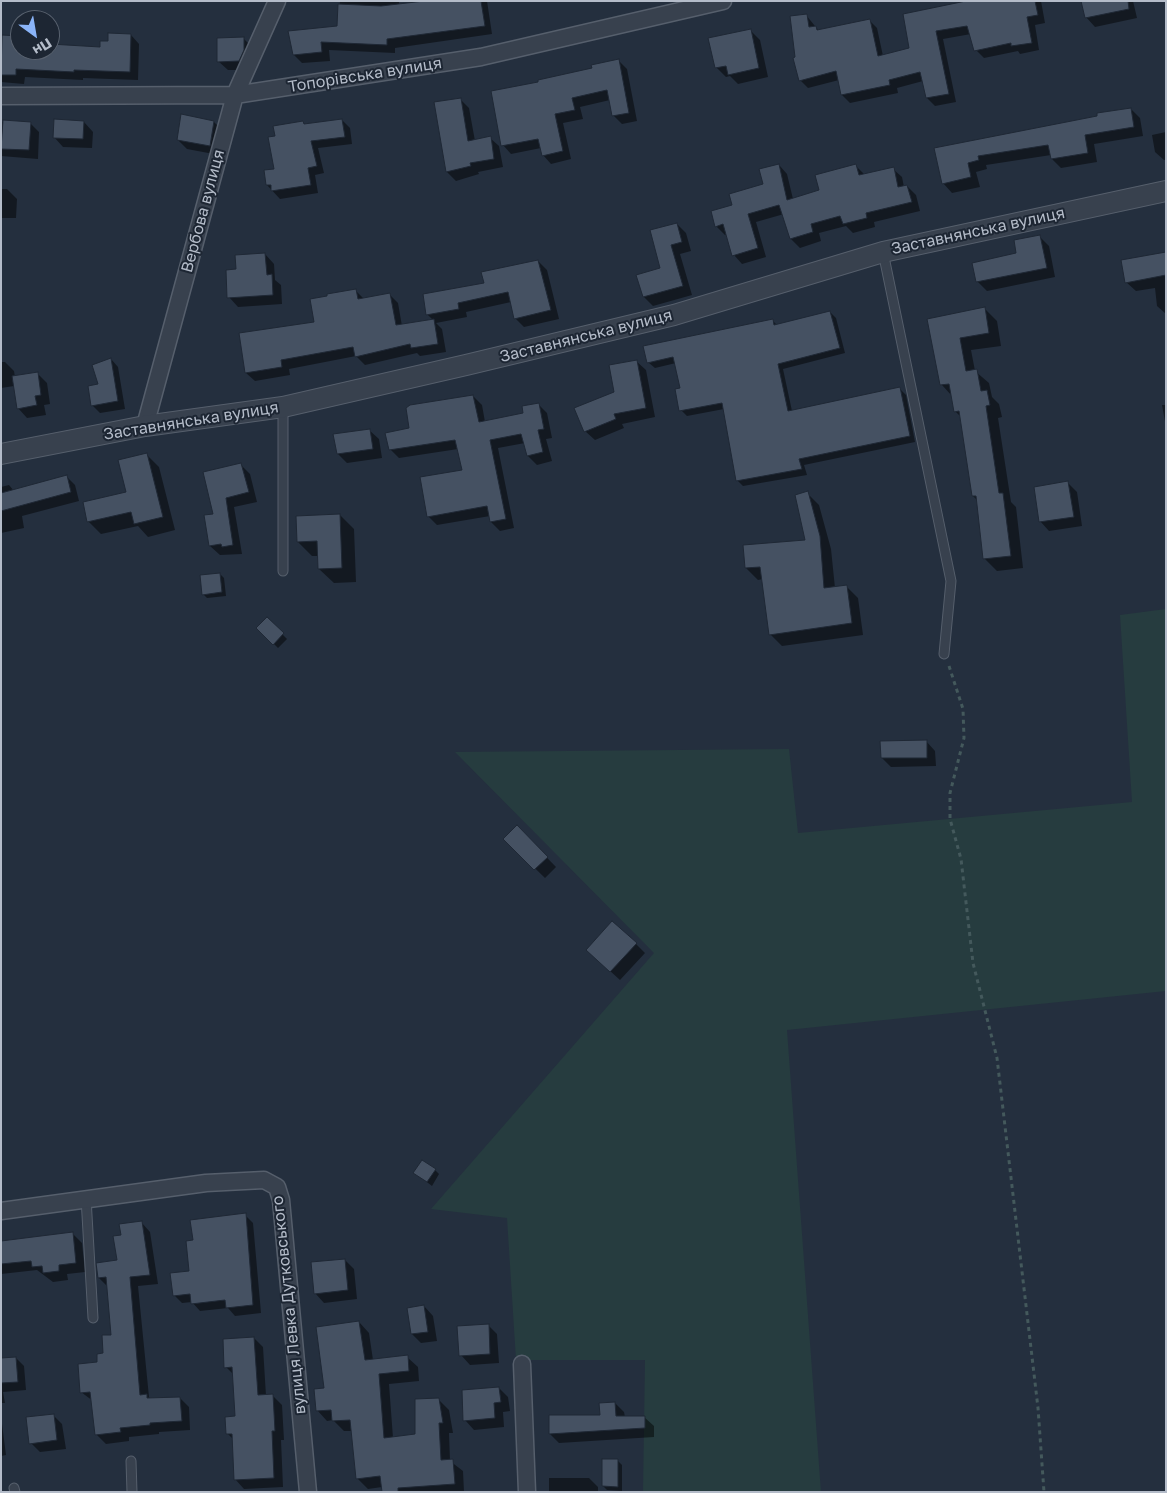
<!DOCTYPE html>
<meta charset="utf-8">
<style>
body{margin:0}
#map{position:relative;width:1167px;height:1493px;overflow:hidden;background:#242f3e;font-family:"Golos Text",sans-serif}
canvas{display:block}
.frame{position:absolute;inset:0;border:2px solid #b4bcc9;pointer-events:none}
.north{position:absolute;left:10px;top:10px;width:50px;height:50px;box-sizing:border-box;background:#1d2633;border:1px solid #59626f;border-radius:50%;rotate:148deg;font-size:14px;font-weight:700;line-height:20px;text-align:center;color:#b4bcc9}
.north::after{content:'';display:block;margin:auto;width:18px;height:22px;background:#8ab4f8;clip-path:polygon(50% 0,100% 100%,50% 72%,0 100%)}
</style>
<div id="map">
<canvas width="1167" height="1493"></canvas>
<div class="frame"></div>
<div class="north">Пн</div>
</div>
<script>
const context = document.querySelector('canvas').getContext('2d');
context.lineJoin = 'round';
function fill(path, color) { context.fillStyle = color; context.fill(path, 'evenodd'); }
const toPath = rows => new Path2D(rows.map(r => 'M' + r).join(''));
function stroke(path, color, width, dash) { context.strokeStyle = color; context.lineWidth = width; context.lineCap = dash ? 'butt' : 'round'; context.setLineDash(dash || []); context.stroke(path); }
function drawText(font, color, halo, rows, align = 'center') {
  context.font = font + ' "Golos Text",sans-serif'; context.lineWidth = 4; context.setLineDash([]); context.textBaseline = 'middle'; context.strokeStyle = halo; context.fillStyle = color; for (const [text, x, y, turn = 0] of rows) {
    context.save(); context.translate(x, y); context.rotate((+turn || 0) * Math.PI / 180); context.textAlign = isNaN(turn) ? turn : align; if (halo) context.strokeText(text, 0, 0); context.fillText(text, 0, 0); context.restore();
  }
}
const green = toPath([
 [1166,609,1166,991,787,1030,821,1492,643,1492,645,1360,516,1360,507,1218,431,1209,654,953,455,752,789,749,798,833,1132,802,1120,615]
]);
const shadow = toPath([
 [340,1,399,1,399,5,436,1,487,1,492,34,395,48,395,53,329,50,330,61,302,63,294,55,338,27],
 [971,1,1041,1,1045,23,1035,25,1039,50,1020,54,1018,51,984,58,976,50,971,34,943,39,956,102,935,106,927,98,923,81,897,88,898,93,850,103,842,95,839,80,808,88,800,80,806,15,819,31,869,20,877,28,883,56,910,49],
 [1082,1,1133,1,1137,18,1095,27,1086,17],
 [750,30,760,40,768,77,738,84,730,76,726,77,716,67],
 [131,35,139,44,138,80,83,78,83,80,25,77,24,84,1,82,1,37,20,37,20,50,50,50,50,46,101,48,109,42],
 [243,38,253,48,248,70,228,70,218,61],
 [618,60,627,69,637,121,622,124,613,115,610,100,580,107,583,119,563,123,571,159,551,164,543,155,541,148,511,154,503,145,540,83],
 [460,99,469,108,475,141,490,138,499,146,503,167,478,172,479,174,456,181,447,172,436,103],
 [1131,109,1140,118,1143,136,1094,144,1097,162,1061,168,1052,159,1051,155,986,165,987,169,976,172,980,187,952,193,943,183,935,149,1099,117],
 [342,120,350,128,352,144,318,148,324,173,315,175,318,193,280,199,267,185,276,170,277,137,303,122,305,125],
 [1,122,30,123,39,132,38,159,1,156],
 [84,122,93,132,92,148,63,147,54,137],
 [214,122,223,131,219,155,187,149,178,140],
 [1166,132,1166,160,1164,160,1155,152,1152,135],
 [779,165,787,174,793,199,821,191,855,165,864,174,893,169,902,177,904,187,907,186,916,195,920,211,874,222,875,227,853,233,846,226,819,233,821,241,800,248,791,239,784,214,756,222,766,257,742,264,734,255,728,234,725,235,716,226,734,206,764,185],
 [1,189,7,189,17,199,16,218,1,218],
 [677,224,686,233,691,251,680,254,692,295,653,306,644,297,661,269],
 [1040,237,1049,246,1055,277,987,291,977,281],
 [265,254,274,264,275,280,281,285,282,304,238,307,229,297,238,271],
 [1166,254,1166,314,1157,306,1155,288,1136,291,1126,282],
 [538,261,547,270,559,319,524,327,515,318,511,302,466,312,467,317,436,323,442,329,446,352,420,356,417,353,365,365,356,356,289,369,290,375,255,381,246,373,356,291,364,299,390,295,398,303,402,326,434,321,427,314],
 [984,308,997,321,1001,346,971,350,975,371,989,383,992,397,999,404,1002,417,998,418,1011,502,1016,507,1023,568,997,571,984,558,977,500,973,496,961,417,955,411,952,396,942,385,929,320],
 [830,312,836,318,845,353,783,369,792,411,900,389,906,395,915,442,804,465,807,475,743,486,737,480,724,409,687,416,681,410,681,389,676,363,655,368,649,363,772,320,777,325],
 [111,359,118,367,125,409,100,413,92,405],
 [636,361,646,370,655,417,622,424,624,428,595,440,585,431],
 [1,362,5,362,14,371,15,377,37,373,47,383,50,404,44,405,46,415,27,418,18,408,14,386,1,388],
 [473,396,482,405,485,422,525,414,538,404,547,413,552,438,546,439,552,461,537,465,528,456,525,443,498,448,514,528,500,531,491,522,490,516,437,525,428,516,463,471,458,449,399,458,390,449,411,429],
 [1162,405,1166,405,1166,427],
 [369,430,379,439,382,458,347,463,338,454],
 [146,454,159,467,175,530,148,537,138,526,101,534,88,521,128,493],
 [240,464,250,474,257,502,234,507,242,554,220,555,210,546,215,515],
 [67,477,75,485,79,501,22,516,24,528,1,533,1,487,9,485,14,491],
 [1068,483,1077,492,1082,526,1049,531,1040,521],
 [807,493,819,505,831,549,835,588,846,586,858,598,863,635,782,646,770,634,763,579,758,580,746,568,806,541],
 [340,515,354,529,356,582,334,583,319,569,319,556,312,556,298,542],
 [220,574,224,578,226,596,207,598,203,594],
 [267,619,287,639,278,648,258,628],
 [926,741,935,751,936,766,891,767,882,758],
 [517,827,556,867,545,878,505,839],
 [636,944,645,953,620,980,597,959],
 [435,1170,439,1174,432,1186,415,1173],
 [245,1215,253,1223,261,1313,235,1316,228,1308,200,1311,192,1302,182,1303,174,1295,191,1272,194,1241],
 [141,1222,150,1232,158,1284,138,1286,149,1397,151,1400,180,1398,189,1407,190,1430,159,1432,159,1434,129,1437,129,1441,106,1444,96,1434,93,1401,81,1392,104,1355,112,1336,108,1287,99,1278,118,1261,122,1236],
 [72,1233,82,1243,85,1272,67,1274,68,1280,53,1282,37,1270,1,1274,1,1242],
 [345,1260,354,1269,357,1299,324,1303,315,1293],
 [424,1306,433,1316,437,1341,421,1343,412,1334],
 [359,1322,369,1333,373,1360,407,1357,418,1367,419,1381,389,1384,393,1438,417,1435,439,1400,449,1410,453,1433,449,1433,450,1461,463,1471,464,1492,383,1492,382,1487,368,1489,357,1478,353,1431,344,1431,333,1420,327,1421,317,1410],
 [488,1325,497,1334,499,1363,470,1365,461,1355],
 [254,1338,263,1347,266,1396,272,1395,282,1405,284,1440,281,1440,283,1487,244,1489,235,1479,233,1439,228,1434,236,1417,234,1375,226,1367],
 [16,1358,24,1366,26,1390,3,1392,5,1403,1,1403,1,1359],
 [499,1388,508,1397,510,1411,503,1412,504,1427,474,1430,465,1420],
 [615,1403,624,1412,625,1417,644,1417,654,1426,654,1437,559,1443,550,1434,601,1417],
 [53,1415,62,1424,66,1449,40,1452,31,1443],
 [1,1416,6,1455,1,1456],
 [618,1461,622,1465,622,1491,607,1490,603,1486],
 [549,1478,589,1478,598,1487,598,1492,549,1492]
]);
const building = toPath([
 [424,1,481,1,485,26,387,39,387,45,321,42,322,52,293,55,288,31,337,26,338,4,381,6,424,1],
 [966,1,1035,1,1038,15,1027,17,1032,43,1011,46,1011,43,974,51,967,26,936,31,949,94,926,98,920,72,889,80,890,85,841,95,836,71,799,81,793,58,795,57,790,16,807,14,809,27,816,26,817,30,870,19,878,56,909,48,903,14,966,1],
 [1081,1,1128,1,1129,9,1085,18,1081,1],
 [751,29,759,68,728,75,726,66,715,68,708,38,751,29],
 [108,33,131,34,130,72,74,70,74,72,16,69,16,75,1,75,2,35,20,36,20,50,50,50,50,44,100,47,100,41,108,41,108,33],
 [244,37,244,50,239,61,217,62,217,38,244,37],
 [619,59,629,113,612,116,607,90,572,98,575,110,555,114,563,151,542,156,538,139,501,146,491,91,538,82,538,80,592,68,591,65,619,59],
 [461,98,468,141,491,136,494,159,470,163,471,166,446,172,434,102,461,98],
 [1131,108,1134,127,1085,135,1088,153,1051,159,1048,145,978,156,979,160,968,163,971,177,942,184,934,148,1097,116,1097,113,1131,108],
 [181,114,214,121,210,146,177,140,181,114],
 [54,119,84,121,83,139,53,138,54,119],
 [342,119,345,137,311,141,317,166,308,168,311,185,271,191,271,185,266,185,264,170,274,169,268,137,275,136,273,126,303,121,304,124,342,119],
 [3,120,31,122,29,150,1,149,3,120],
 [779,164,787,200,819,190,815,175,856,164,859,175,894,167,898,187,907,185,912,202,866,213,867,218,843,224,840,216,811,224,813,232,790,239,779,205,748,214,758,248,732,256,723,224,715,227,711,211,732,205,729,194,763,184,759,169,779,164],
 [677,223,682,242,671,245,683,286,643,297,636,275,660,268,650,230,677,223],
 [1040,235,1047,268,976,282,972,263,1016,253,1014,240,1040,235],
 [1166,252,1166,275,1125,283,1121,260,1166,252],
 [265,253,267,275,272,274,273,295,227,298,226,270,236,269,235,255,265,253],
 [538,260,551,310,514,319,508,292,458,303,459,309,426,315,423,294,484,283,481,272,538,260],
 [356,289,358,299,390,293,396,325,434,319,438,344,411,348,410,344,355,357,353,347,281,360,282,367,245,373,239,333,314,322,310,299,327,296,327,294,356,289],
 [985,307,989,333,960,338,966,371,977,369,981,391,987,390,990,405,986,406,999,493,1003,493,1011,556,983,559,976,496,972,496,959,411,954,412,949,384,940,385,927,319,985,307],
 [830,311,840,348,778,364,788,411,900,387,910,436,799,459,802,469,736,481,722,403,679,411,675,389,680,388,673,357,647,363,643,346,773,319,774,325,830,311],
 [111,358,118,401,91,406,88,386,98,384,92,365,111,358],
 [637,360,646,408,614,414,616,419,584,432,574,408,614,392,609,365,637,360],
 [38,372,41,395,35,396,37,405,17,409,12,376,38,372],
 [473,395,479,422,523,413,522,406,539,403,544,429,538,430,543,452,527,456,521,434,490,440,506,519,490,522,487,506,427,517,420,477,462,470,455,440,389,450,385,433,409,428,406,408,410,405,473,395],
 [370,429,373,449,337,454,333,434,370,429],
 [147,453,163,517,134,524,131,512,87,522,83,502,126,492,118,460,147,453],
 [241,463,249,492,226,498,233,545,222,547,221,544,209,546,204,515,213,514,203,472,241,463],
 [67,475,71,492,1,511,1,493,67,475],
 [1068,481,1074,517,1039,522,1034,487,1068,481],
 [808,491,820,536,824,588,847,585,852,623,769,635,760,567,745,568,743,545,805,540,795,495,808,491],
 [340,514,342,568,318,569,317,541,297,542,296,516,340,514],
 [220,573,222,592,202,595,200,575,220,573],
 [267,617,284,633,273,645,256,628,267,617],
 [927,740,927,758,881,758,880,741,927,740],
 [517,825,548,857,534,870,503,839,517,825],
 [612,921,637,943,610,972,586,950,612,921],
 [422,1160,436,1169,427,1182,413,1173,422,1160],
 [246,1213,253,1305,226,1308,225,1300,191,1304,190,1294,173,1296,170,1273,189,1271,186,1241,193,1240,190,1220,246,1213],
 [142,1221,150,1275,130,1277,140,1395,147,1394,147,1398,180,1397,182,1421,150,1423,150,1425,120,1428,121,1432,95,1435,90,1392,80,1393,78,1364,97,1362,97,1354,103,1353,102,1335,111,1335,106,1277,98,1278,96,1263,117,1260,113,1236,121,1235,119,1224,142,1221],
 [73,1232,76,1263,59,1265,59,1271,43,1273,42,1266,32,1267,31,1261,1,1264,1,1241,73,1232],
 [345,1259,348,1290,314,1294,311,1262,345,1259],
 [424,1305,428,1332,411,1334,407,1308,424,1305],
 [359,1321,365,1360,408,1355,409,1371,379,1374,384,1438,415,1434,415,1399,439,1398,443,1423,439,1423,441,1460,453,1459,455,1484,398,1488,398,1492,382,1492,380,1476,356,1479,350,1420,332,1421,331,1410,316,1411,314,1389,324,1388,316,1327,359,1321],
 [489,1324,490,1354,459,1356,457,1326,489,1324],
 [254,1337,258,1395,273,1394,275,1431,272,1431,274,1478,234,1480,232,1434,226,1434,225,1417,235,1416,232,1367,224,1368,223,1339,254,1337],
 [16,1357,18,1382,1,1383,1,1358,16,1357],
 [499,1387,501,1402,494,1403,495,1418,463,1421,462,1390,499,1387],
 [615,1402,616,1416,645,1416,645,1428,549,1434,549,1415,600,1415,599,1403,615,1402],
 [54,1414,57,1440,29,1444,26,1417,54,1414],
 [602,1459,618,1459,618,1487,602,1486,602,1459]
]);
const path = toPath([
 [949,666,963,709,964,738,950,793,950,819,961,859,973,963,997,1058,1038,1408,1044,1492]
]);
const service = toPath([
 [883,252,951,581,944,654],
 [283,571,283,407],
 [86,1198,93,1318],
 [131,1461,132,1492],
 [14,1488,15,1492]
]);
const minor = toPath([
 [1,96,235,95,481,57,723,1],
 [145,426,235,95,277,1],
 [1,1211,206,1183,264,1180,277,1187,281,1200,308,1492],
 [522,1364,527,1492]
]);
const tertiary = toPath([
 [1,454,145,426,283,407,466,365,674,315,883,252,1166,191]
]);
const streetNames = [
 ["Топорівська вулиця",365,75,-9],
 ["Вербова вулиця",203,211,-75],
 ["Заставнянська вулиця",978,231,-12],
 ["Заставнянська вулиця",586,336,-14],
 ["Заставнянська вулиця",191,421,-9],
 ["вулиця Левка Дутковського",289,1305,-96]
];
fill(green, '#263c3f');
fill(shadow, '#0007');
fill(building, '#455162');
stroke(building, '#1f2835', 1);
stroke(service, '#565f6c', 11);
stroke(minor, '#565f6c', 19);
stroke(tertiary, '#565f6c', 22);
stroke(path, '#44595c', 3, [4, 4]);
stroke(service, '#38414e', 9);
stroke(minor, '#38414e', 16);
stroke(tertiary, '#38414e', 20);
drawText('16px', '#b4bcc9', '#1d2633', streetNames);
</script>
